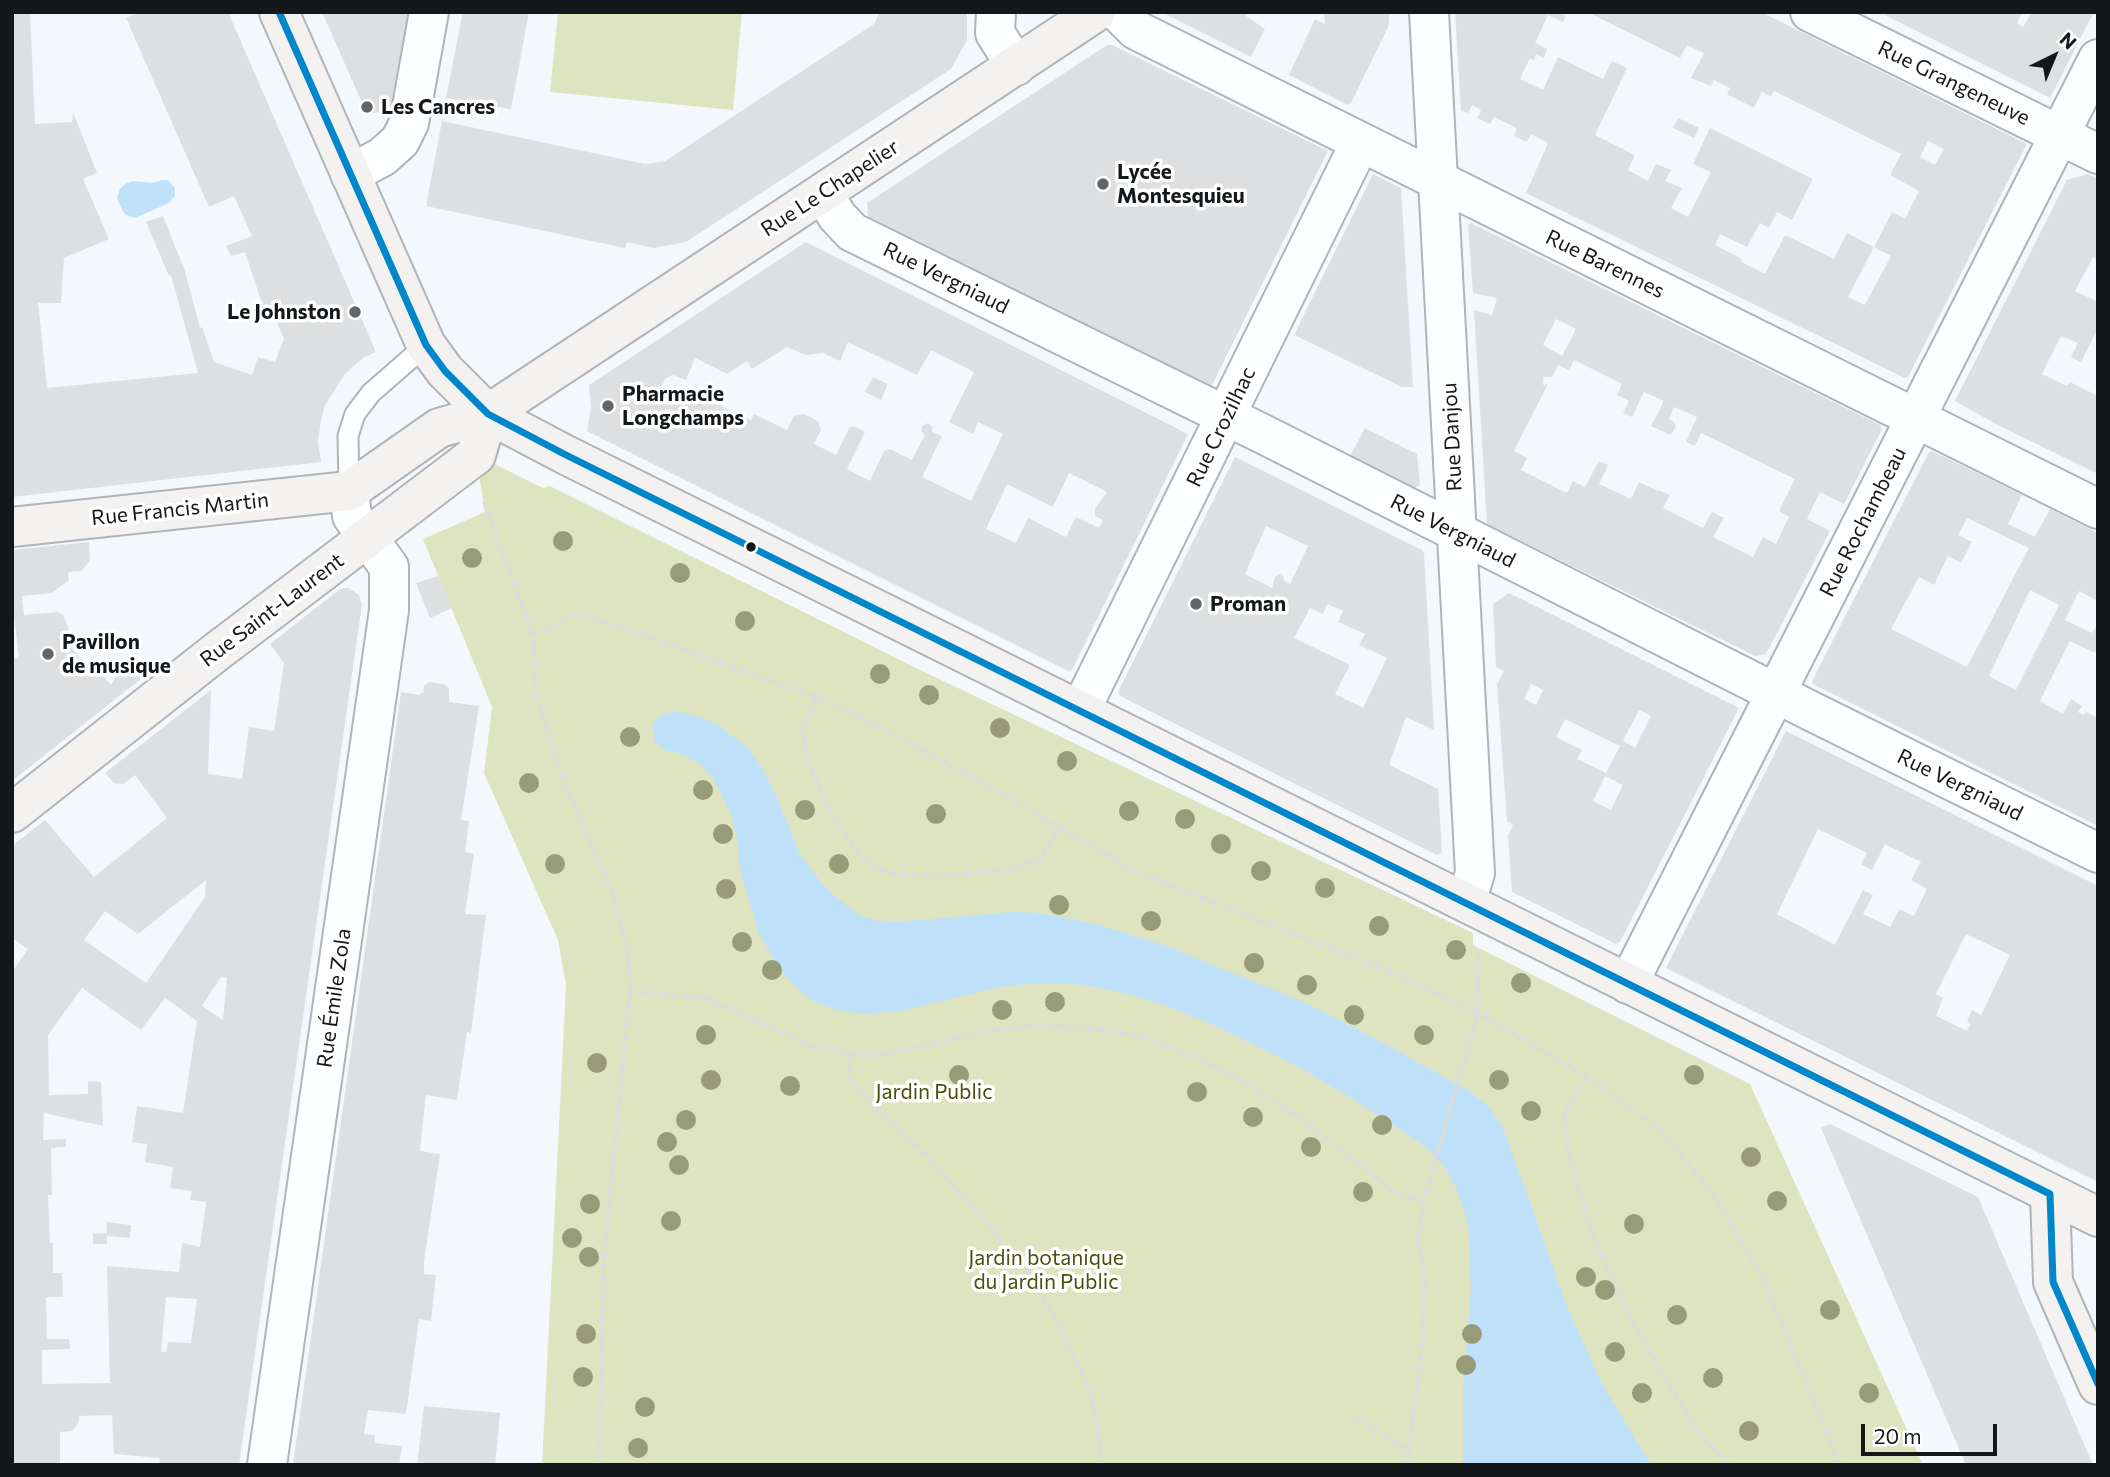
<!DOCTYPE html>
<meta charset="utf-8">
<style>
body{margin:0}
#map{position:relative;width:2110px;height:1477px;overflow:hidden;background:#f4f8fc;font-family:Commissioner,sans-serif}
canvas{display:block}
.frame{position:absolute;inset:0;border:14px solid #15181a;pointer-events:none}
.north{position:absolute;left:2019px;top:21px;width:70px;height:70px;-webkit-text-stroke:5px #fff;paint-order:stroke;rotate:43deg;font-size:19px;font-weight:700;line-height:28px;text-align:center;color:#15181a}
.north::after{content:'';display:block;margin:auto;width:24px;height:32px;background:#15181a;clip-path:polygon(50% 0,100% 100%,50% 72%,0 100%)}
.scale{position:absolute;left:1861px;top:1424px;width:136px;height:32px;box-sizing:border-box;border:4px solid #15181a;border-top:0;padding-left:9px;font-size:21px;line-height:24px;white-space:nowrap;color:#15181a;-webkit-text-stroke:5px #fff;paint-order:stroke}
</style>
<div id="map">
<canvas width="2110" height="1477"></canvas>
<div class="frame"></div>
<div class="north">N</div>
<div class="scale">20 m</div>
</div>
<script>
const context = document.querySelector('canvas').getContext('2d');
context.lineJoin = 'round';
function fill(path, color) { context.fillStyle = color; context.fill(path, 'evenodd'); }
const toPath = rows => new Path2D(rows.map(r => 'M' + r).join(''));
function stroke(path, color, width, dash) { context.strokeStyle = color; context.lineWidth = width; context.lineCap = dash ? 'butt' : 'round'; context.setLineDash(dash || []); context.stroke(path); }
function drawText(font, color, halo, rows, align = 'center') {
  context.font = font + ' Commissioner,sans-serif'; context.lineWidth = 7; context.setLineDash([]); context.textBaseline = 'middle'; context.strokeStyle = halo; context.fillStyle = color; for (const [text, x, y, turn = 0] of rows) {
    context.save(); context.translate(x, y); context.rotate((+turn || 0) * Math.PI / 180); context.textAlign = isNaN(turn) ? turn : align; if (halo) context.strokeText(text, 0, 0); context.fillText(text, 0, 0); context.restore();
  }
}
const green = toPath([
 [558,12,742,12,733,110,550,92],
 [476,455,543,488,550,486,916,668,1473,933,1473,945,1750,1084,1923,1465,542,1465,566,985,558,940,484,773,492,707,423,539,485,512]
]);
const water = toPath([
 [162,180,168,180,175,188,175,196,169,203,135,218,126,215,122,210,117,198,120,189,125,184,133,181,154,183],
 [676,711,697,716,718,725,748,748,763,769,777,798,800,854,816,876,835,896,859,915,879,921,897,922,1011,912,1041,913,1096,924,1164,945,1306,1003,1374,1038,1468,1090,1491,1109,1504,1130,1567,1306,1601,1382,1651,1465,1463,1465,1463,1386,1471,1289,1468,1224,1458,1193,1445,1167,1425,1146,1370,1110,1301,1068,1211,1024,1169,1007,1129,994,1085,985,1046,983,1004,986,900,1011,860,1014,834,1009,811,1000,792,984,774,960,758,931,739,867,738,843,732,817,713,778,699,763,679,753,667,751,655,742,652,724,660,715]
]);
const building = toPath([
 [12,12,30,12,35,124,72,122,73,112,97,173,83,179,109,239,64,258,61,303,38,303,47,388,198,373,171,275,169,276,146,222,163,216,185,271,200,328,202,327,214,362,252,375,258,357,275,362,284,339,270,307,264,309,245,252,231,256,226,246,252,236,234,196,209,207,126,18,139,12,228,12,376,352,363,358,345,374,325,405,321,420,318,442,321,462,12,497],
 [322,12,409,12,390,111,367,114],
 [463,12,529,12,511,109,446,98],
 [880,12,967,12,967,40,951,69,686,242,654,248,627,242,625,248,426,206,442,121,645,164,665,161,874,24],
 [1167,12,1245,12,1246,16,1265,29,1251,57,1167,15],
 [1324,12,1389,12,1389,25,1351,103,1348,105,1289,75,1315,19,1325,24],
 [1455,12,1559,12,1566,16,1563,22,1548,15,1535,43,1547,49,1544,58,1536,54,1534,61,1530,58,1520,79,1543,90,1558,57,1603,79,1612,61,1627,68,1595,135,1635,155,1628,170,1648,181,1656,164,1671,170,1665,181,1682,188,1671,208,1688,217,1711,172,1693,164,1710,128,1813,179,1792,220,1777,212,1769,228,1760,223,1747,247,1720,234,1715,245,1742,259,1740,261,1765,274,1785,235,1834,259,1847,233,1874,247,1848,297,1865,305,1891,256,1874,247,1892,212,1905,219,1919,191,1890,175,1901,154,1774,91,1771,97,1762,92,1754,108,1727,94,1730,88,1714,80,1711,86,1691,78,1704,53,1687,45,1680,58,1587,12,1761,12,2027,144,1908,377,1905,378,1526,193,1548,143,1531,134,1527,142,1514,136,1517,128,1494,117,1490,124,1477,118,1481,110,1472,105,1468,113,1461,111],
 [1928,141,1944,149,1935,165,1920,157],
 [1879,12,2022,12,2017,23,2023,27,2032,12,2094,12,2050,98],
 [1107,45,1112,45,1328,151,1211,387,868,217,867,203],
 [1678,118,1699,128,1694,138,1673,128],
 [1373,174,1401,188,1413,387,1402,387,1294,335],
 [2088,174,2098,179,2098,260,2093,257,2075,291,2098,302,2098,328,2081,362,2071,357,2078,343,2061,336,2042,374,2067,386,2070,382,2098,396,2098,474,1994,423,1955,401,2067,180],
 [1471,223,1880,425,1882,429,1844,504,1820,492,1807,519,1830,531,1766,654,1755,656,1487,524,1474,310,1492,315,1497,298,1473,293,1468,225],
 [1556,319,1576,329,1562,356,1543,345],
 [1574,360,1622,384,1617,395,1629,401,1623,413,1632,417,1644,392,1664,401,1651,426,1671,435,1676,426,1673,421,1669,419,1674,407,1697,417,1686,442,1695,446,1701,433,1795,479,1779,511,1789,517,1776,544,1763,537,1753,557,1713,537,1724,518,1712,512,1703,528,1663,508,1670,495,1658,490,1658,491,1639,482,1631,499,1599,484,1608,465,1599,461,1585,487,1573,481,1567,493,1521,470,1527,458,1514,451,1548,384,1543,385,1543,377,1552,377,1558,365,1569,370],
 [806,242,1188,434,1072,670,1068,671,587,431,591,407,589,385],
 [848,342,917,375,931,350,974,372,949,422,973,434,978,422,1003,434,971,501,922,477,942,436,932,432,932,426,928,423,922,426,921,431,925,435,912,460,890,449,884,451,870,481,847,469,865,432,854,426,850,427,836,455,814,444,821,430,818,421,804,414,794,416,787,430,754,414,751,420,691,392,687,401,661,388,665,379,673,375,686,380,695,358,727,374,747,361,752,369,787,347,806,355,823,353,840,361],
 [1069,473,1107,492,1095,509,1095,516,1103,520,1099,528,1076,517,1066,537,1028,518,1016,543,986,529,1007,484,1053,507],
 [873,377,888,384,881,400,865,392],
 [1365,428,1417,454,1420,485,1414,488,1350,456],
 [1932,451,2022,495,2008,524,2035,537,2050,509,2098,533,2098,601,2079,591,2065,620,2092,633,2098,623,2098,647,2095,653,2070,641,2040,701,2063,714,2071,699,2082,706,2078,712,2084,715,2086,712,2098,718,2098,826,1813,684,1812,681,1831,644,1929,452],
 [1967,518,2029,548,1967,667,1891,629,1919,577,1934,585,1948,556,1961,563,1972,542,1958,535],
 [2030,590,2059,605,2016,690,1989,676],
 [1235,457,1422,550,1424,553,1434,730,1406,717,1389,765,1438,789,1442,852,1437,855,1120,696,1118,692],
 [1266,526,1308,546,1290,584,1283,580,1284,577,1279,574,1275,577,1272,588,1245,574],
 [1327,604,1343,611,1338,622,1365,634,1359,645,1387,658,1363,708,1335,694,1350,665,1294,638,1310,608,1323,614],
 [89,542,90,560,82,571,68,572,69,580,52,593,22,596,24,615,57,612,63,615,74,642,72,648,91,673,97,668,111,685,117,675,126,667,138,665,146,675,12,781,12,659,19,658,12,597,12,550],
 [438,576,452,608,430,618,416,583],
 [345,588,349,588,359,595,362,604,239,1465,159,1465,160,1458,114,1454,112,1415,79,1416,79,1422,72,1431,60,1432,60,1465,12,1465,12,972,28,949,12,938,12,846,45,820,94,877,167,818,135,775,123,784,114,783,105,773,211,690,208,774,242,779,249,727,274,731,284,663,270,644,340,589],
 [206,880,205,897,146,983,84,940,105,911,138,934],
 [221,977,227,978,223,1020,202,1006],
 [82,988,141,1030,165,998,197,1021,183,1113,137,1106,132,1142,147,1144,145,1162,173,1167,170,1188,192,1191,190,1200,206,1202,200,1247,182,1243,179,1272,107,1266,110,1383,42,1384,42,1350,70,1349,69,1339,47,1339,46,1297,63,1297,62,1273,53,1273,53,1243,50,1243,48,1195,52,1195,51,1148,66,1147,66,1139,43,1140,44,1113,103,1126,101,1082,88,1081,88,1094,49,1095,48,1035],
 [166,1297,197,1299,191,1343,168,1342,166,1352,161,1352],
 [1509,593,1739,708,1620,942,1616,944,1512,892,1508,835,1513,825,1507,821,1497,684,1504,671,1496,667,1493,604],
 [1531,684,1543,690,1536,705,1524,699],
 [1639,710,1651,716,1635,748,1623,741],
 [1565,719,1620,746,1606,773,1577,759,1582,750,1556,737],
 [1605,776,1623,785,1611,810,1593,801],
 [429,682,444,684,449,689,449,702,479,706,461,820,469,821,465,852,474,854,465,914,486,915,471,1033,467,1032,457,1100,426,1095,420,1151,440,1154,424,1261,424,1274,436,1275,431,1321,419,1319,406,1414,368,1410,364,1434,375,1435,374,1443,402,1446,399,1465,293,1465,401,692,420,695,421,693,423,694,424,686],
 [1786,731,2098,886,2098,1182,1666,968],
 [1818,829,1867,853,1861,864,1872,870,1885,844,1921,862,1911,880,1927,889,1914,916,1899,909,1890,927,1863,914,1873,895,1863,890,1835,945,1777,914],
 [1966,934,2010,955,1981,1015,1972,1010,1967,1022,1971,1024,1967,1031,1936,1016,1943,998,1936,994],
 [1830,1124,1978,1197,2093,1465,1966,1465,1821,1128],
 [106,1222,131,1225,130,1238,107,1236,107,1244,93,1244,93,1234,107,1233],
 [424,1406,500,1413,495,1465,417,1465]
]);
const path = toPath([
 [484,502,533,635,536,694,558,767,611,890,628,950,630,991,604,1258,599,1465],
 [533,635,576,614,624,628,816,697,884,729,983,783,1132,870,1391,972,1478,1013,1423,1202,1418,1242,1425,1277,1423,1335,1407,1465],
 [816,697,803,729,806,755,827,805,857,852,877,869,902,875,950,876,1007,870,1041,859,1059,826],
 [1478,955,1478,1013,1587,1077,1661,1130,1709,1188,1762,1276,1840,1465],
 [630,991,706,998,812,1046,851,1054,881,1055,989,1031,1039,1025,1092,1029,1149,1038,1197,1058,1235,1077,1292,1113,1344,1152,1395,1193,1423,1202],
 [851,1054,850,1078,871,1103,925,1154,1025,1267,1056,1320,1091,1393,1100,1440,1100,1465],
 [1587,1077,1564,1112,1569,1156,1595,1242,1636,1329,1695,1428,1729,1465],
 [1355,1417,1408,1450]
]);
const lane = toPath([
 [349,491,348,436,355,414,371,393,426,345]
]);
const street = toPath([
 [996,12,995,33,1016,66],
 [1118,12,1136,30,2098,509],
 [1429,12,1475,873,1466,902],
 [1810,12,2098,154],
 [350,174,382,157,400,141,409,123,429,12],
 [823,193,837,216,852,232,1265,435,1813,712,2098,853],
 [1080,711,1360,143],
 [1628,984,2098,59],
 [267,1465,389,610,389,567,352,516,349,491]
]);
const secondary = toPath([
 [279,12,426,345,445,371,488,414,566,455,2098,1217],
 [12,527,349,491,439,428,488,414,1096,12],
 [12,813,215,653,476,455,488,414],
 [2050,1194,2053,1282,2098,1385]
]);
const bus1 = toPath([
 [279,12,426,345,445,371,488,414,566,455,2050,1194,2053,1282,2098,1384]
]);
const trees = [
 [563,541],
 [472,558],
 [680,573],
 [745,621],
 [880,674],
 [929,695],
 [1000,728],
 [630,737],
 [1067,761],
 [529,783],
 [703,790],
 [805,810],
 [1129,811],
 [936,814],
 [1185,819],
 [723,834],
 [1221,844],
 [555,864],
 [839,864],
 [1261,871],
 [1325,888],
 [726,889],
 [1059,905],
 [1151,921],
 [1379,926],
 [742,942],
 [1456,950],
 [1254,963],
 [772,970],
 [1521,983],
 [1307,985],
 [1055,1002],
 [1002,1010],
 [1354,1015],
 [706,1035],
 [1424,1035],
 [597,1063],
 [959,1075],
 [1694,1075],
 [711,1080],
 [1499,1080],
 [790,1086],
 [1197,1092],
 [1531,1111],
 [1253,1117],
 [686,1120],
 [1382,1125],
 [667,1142],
 [1311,1147],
 [1751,1157],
 [679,1165],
 [1363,1192],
 [1777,1201],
 [590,1204],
 [671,1221],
 [1634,1224],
 [572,1238],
 [589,1257],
 [1586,1277],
 [1605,1290],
 [1830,1310],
 [1677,1315],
 [586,1334],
 [1472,1334],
 [1615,1352],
 [1466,1365],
 [583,1377],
 [1713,1378],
 [1642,1393],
 [1869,1393],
 [645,1407],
 [1749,1431],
 [638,1448]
];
const markers = [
 [367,107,7,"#636669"],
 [1103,184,7,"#636669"],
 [355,312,7,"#636669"],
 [608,406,7,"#636669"],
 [751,547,6,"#15181a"],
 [1196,604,7,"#636669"],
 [48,654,7,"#636669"]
];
const streetNames = [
 ["Rue Grangeneuve",1954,83,26],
 ["Rue Le Chapelier",830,188,-33],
 ["Rue Barennes",1605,264,26],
 ["Rue Vergniaud",946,278,26],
 ["Rue Crozilhac",1221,427,-64],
 ["Rue Danjou",1452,437,-93],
 ["Rue Francis Martin",180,509,-6],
 ["Rue Rochambeau",1863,522,-63],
 ["Rue Vergniaud",1453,531,27],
 ["Rue Saint-Laurent",272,610,-37],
 ["Rue Vergniaud",1960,785,26],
 ["Rue Émile Zola",334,998,-82]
];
const poiNames = [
 ["Les Cancres",381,107],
 ["Lycée",1117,172],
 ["Montesquieu",1117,196],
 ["Le Johnston",341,312,"right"],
 ["Pharmacie",622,394],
 ["Longchamps",622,418],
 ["Proman",1210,604],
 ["Pavillon",62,642],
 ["de musique",62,666]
];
const parkNames = [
 ["Jardin Public",934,1092],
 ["Jardin botanique",1046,1258],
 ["du Jardin Public",1046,1282]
];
fill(green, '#dfe4c0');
fill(water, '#c0e1fa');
fill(building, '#dedfe0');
stroke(lane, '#b1b4b7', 23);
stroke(street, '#b1b4b7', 42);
stroke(secondary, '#b1b4b7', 42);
stroke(path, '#dbdddd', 4.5, [7, 3.5]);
stroke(lane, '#fdfeff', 19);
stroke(street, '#fdfeff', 38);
stroke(secondary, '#f4f2f1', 38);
stroke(bus1, '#0086cb', 7);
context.fillStyle = '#979b77';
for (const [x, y] of trees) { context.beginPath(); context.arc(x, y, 10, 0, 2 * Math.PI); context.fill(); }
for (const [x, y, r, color] of markers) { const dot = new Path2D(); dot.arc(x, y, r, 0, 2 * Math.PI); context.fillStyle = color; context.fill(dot); stroke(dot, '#fff', 2.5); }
drawText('21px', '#15181a', '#fff', streetNames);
drawText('bold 21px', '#15181a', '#fff', poiNames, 'left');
drawText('21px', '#4b4f0b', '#fff', parkNames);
</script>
